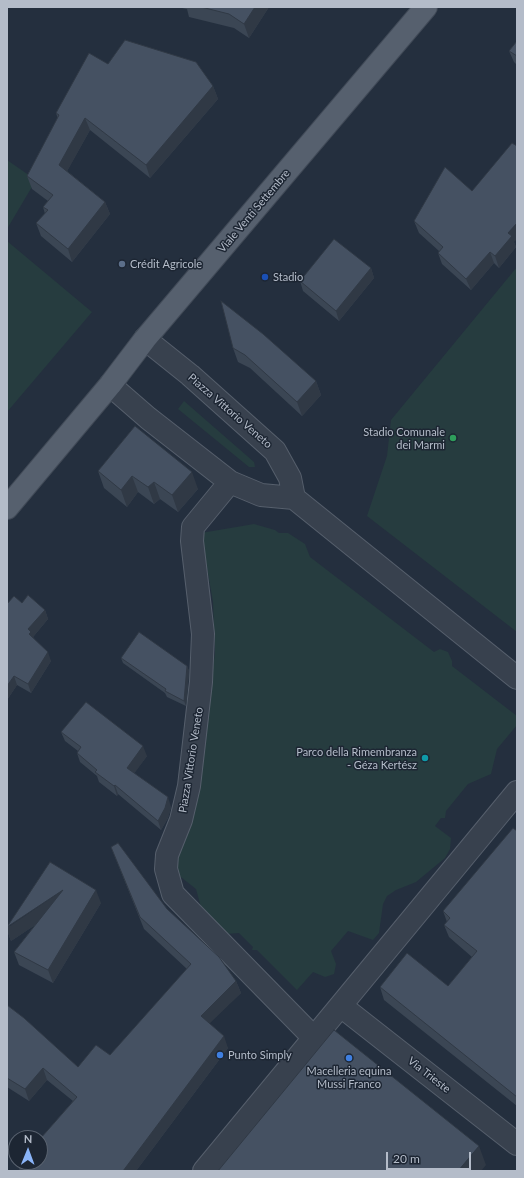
<!DOCTYPE html>
<meta charset="utf-8">
<style>
body{margin:0}
#map{position:relative;width:524px;height:1178px;overflow:hidden;background:#242f3e;font-family:Lato,sans-serif}
canvas{display:block}
.frame{position:absolute;inset:0;border:8px solid #b4bcc9;pointer-events:none}
.north{position:absolute;left:8px;top:1130px;width:40px;height:40px;box-sizing:border-box;background:#1d2633;border:1px solid #59626f;border-radius:50%;rotate:1deg;font-size:11px;font-weight:700;line-height:16px;text-align:center;color:#b4bcc9}
.north::after{content:'';display:block;margin:auto;width:14px;height:18px;background:#8ab4f8;clip-path:polygon(50% 0,100% 100%,50% 72%,0 100%)}
.scale{position:absolute;left:386px;top:1152px;width:85px;height:18px;box-sizing:border-box;border:2px solid #b4bcc9;border-top:0;padding-left:5px;font-size:12px;line-height:14px;white-space:nowrap;color:#b4bcc9;-webkit-text-stroke:3px #1d2633;paint-order:stroke}
</style>
<div id="map">
<canvas width="524" height="1178"></canvas>
<div class="frame"></div>
<div class="north">N</div>
<div class="scale">20 m</div>
</div>
<script>
const context = document.querySelector('canvas').getContext('2d');
context.lineJoin = 'round';
function fill(path, color) { context.fillStyle = color; context.fill(path, 'evenodd'); }
const toPath = rows => new Path2D(rows.map(r => 'M' + r).join(''));
function stroke(path, color, width, dash) { context.strokeStyle = color; context.lineWidth = width; context.lineCap = dash ? 'butt' : 'round'; context.setLineDash(dash || []); context.stroke(path); }
function drawText(font, color, halo, rows, align = 'center') {
  context.font = font + ' Lato,sans-serif'; context.lineWidth = 3; context.setLineDash([]); context.textBaseline = 'middle'; context.strokeStyle = halo; context.fillStyle = color; for (const [text, x, y, turn = 0] of rows) {
    context.save(); context.translate(x, y); context.rotate((+turn || 0) * Math.PI / 180); context.textAlign = isNaN(turn) ? turn : align; if (halo) context.strokeText(text, 0, 0); context.fillText(text, 0, 0); context.restore();
  }
}
const green = toPath([
 [7,160,36,180,7,229],
 [7,241,92,312,7,412],
 [517,267,517,632,367,516,387,456,391,420],
 [184,401,254,462,255,467,249,467,178,409],
 [254,524,275,530,279,533,288,533,305,544,310,557,434,652,440,649,448,652,452,661,452,666,517,716,517,725,497,749,491,774,468,784,446,811,445,818,441,818,435,826,451,838,450,849,445,858,416,882,396,890,387,896,383,904,379,933,373,940,348,931,331,951,336,964,334,974,325,977,313,972,297,990,257,950,252,950,253,947,239,933,225,934,201,907,196,889,177,874,178,856,200,761,215,653,213,602,201,533]
]);
const minor = toPath([
 [145,339,190,375,275,451,290,478,294,498],
 [110,385,148,418,230,482,261,495,294,498,517,678],
 [230,482,193,527,192,541,203,634,201,682,189,786,181,820,167,855,166,869,173,894,314,1038],
 [341,1006,517,1144],
 [204,1171,517,792]
]);
const major = toPath([
 [7,508,110,385,145,339,426,7]
]);
const wall = toPath([
 [177,7,269,7,249,38,234,28,189,17,187,9],
 [517,41,517,65,514,62,509,51],
 [108,64,213,86,218,99,150,178,90,130,67,171,105,202,110,214,72,262,41,236,36,223,45,214,43,207,48,201,32,189,27,176,58,119,56,113],
 [472,191,514,242,516,247,499,268,494,263,471,290,442,264,438,253,439,251,419,233,414,221],
 [371,268,374,278,339,321,303,291,300,281],
 [233,348,316,381,321,395,302,416,250,368,238,362],
 [135,426,198,489,178,512,160,499,154,504,138,492,127,507,104,488,98,471],
 [22,603,45,610,48,619,33,637,51,661,31,693,17,685,7,700,7,604],
 [121,658,187,666,189,671,186,706,167,697,165,693,123,663],
 [61,732,147,756,134,773,171,807,168,818,161,830,118,794,117,796,99,782,97,776,80,762,77,753,78,751,65,741],
 [517,831,517,1106,384,1000,380,987,448,986,472,957,449,937,444,925,447,922,443,911],
 [111,847,167,909,236,981,241,993,209,1023,228,1048,136,1171,20,1171,18,1165,73,1101,47,1080,29,1101,7,1087,7,1005,78,1067,110,1055,187,969,144,929],
 [101,903,53,983,19,965,14,952,35,925,11,941,7,930,7,927]
]);
const shadedWall = toPath([
 [255,7,269,7,249,38,244,24],
 [213,86,218,99,150,178,146,165],
 [85,118,90,130,64,177,59,165],
 [105,202,110,214,72,262,68,249],
 [517,223,517,239,514,242,516,247,499,268,495,256,508,233],
 [490,252,494,263,471,290,466,279],
 [371,268,374,278,339,321,336,311],
 [316,381,321,395,302,416,297,402],
 [192,472,198,489,178,512,172,495],
 [132,476,138,492,127,507,121,490],
 [154,482,160,499,154,504,148,487],
 [45,610,48,619,33,637,34,641,29,634,28,629],
 [48,652,51,661,31,693,28,684],
 [187,666,189,671,186,706,184,701],
 [14,676,17,685,7,700,7,686],
 [143,746,147,756,131,778,127,768],
 [115,785,118,794,117,796,114,786],
 [168,797,171,807,168,818,161,830,158,821],
 [63,890,67,904,11,941,7,930,7,928],
 [96,890,101,903,53,983,48,970],
 [236,981,241,993,205,1028,201,1016],
 [224,1036,228,1048,136,1171,123,1171],
 [43,1068,47,1080,29,1101,25,1089],
 [479,1146,486,1165,481,1171,458,1171]
]);
const building = toPath([
 [201,7,255,7,244,24,229,14,201,7],
 [125,40,196,62,213,86,146,165,85,118,59,165,105,202,68,249,36,223,48,210,43,207,53,195,27,176,59,115,56,113,89,53,108,64,125,40],
 [517,41,517,56,509,51,517,41],
 [512,143,517,146,517,223,508,233,512,236,495,256,490,252,466,279,438,253,443,247,414,221,445,167,472,191,512,143],
 [334,239,371,268,336,311,300,281,334,239],
 [221,301,263,334,316,381,297,402,245,355,233,348,221,301],
 [135,426,192,472,172,495,154,482,148,487,132,476,121,490,98,471,135,426],
 [28,595,45,610,28,629,31,632,29,634,48,652,28,684,14,676,7,686,7,604,14,596,22,603,28,595],
 [139,632,187,666,184,701,165,691,166,689,121,658,139,632],
 [86,702,143,746,127,768,168,797,165,808,158,821,115,785,114,786,95,772,97,770,77,753,81,747,61,732,86,702],
 [513,828,517,831,517,1097,380,987,407,953,448,986,477,951,444,925,450,918,443,911,513,828],
 [118,843,167,909,219,957,236,981,201,1016,224,1036,123,1171,25,1171,18,1165,21,1162,40,1162,40,1139,77,1097,43,1068,25,1089,7,1078,7,1005,24,1018,78,1067,96,1045,110,1055,191,964,140,917,111,847,118,843],
 [50,862,96,890,48,970,14,952,63,890,7,927,50,862],
 [334,1030,479,1146,458,1171,218,1171,334,1030]
]);
const markers = [
 [122,264,4,"#5c6f8a"],
 [265,277,4,"#1a4fb4"],
 [453,438,4,"#2e9e5b"],
 [425,758,4,"#0f9aa8"],
 [220,1055,4,"#3f7fe0"],
 [349,1058,4,"#3f7fe0"]
];
const streetNames = [
 ["Viale Venti Settembre",254,211,-50],
 ["Piazza Vittorio Veneto",230,411,41],
 ["Piazza Vittorio Veneto",191,760,-81],
 ["Via Trieste",429,1075,38]
];
const poiNames = [
 ["Crédit Agricole",130,264],
 ["Stadio",273,277],
 ["Stadio Comunale",445,432,"right"],
 ["dei Marmi",445,445,"right"],
 ["Parco della Rimembranza",417,752,"right"],
 ["- Géza Kertész",417,765,"right"],
 ["Punto Simply",228,1055],
 ["Macelleria equina",349,1071,"center"],
 ["Mussi Franco",349,1084,"center"]
];
fill(green, '#263c3f');
stroke(minor, '#565f6c', 24);
stroke(major, '#414a57', 24);
stroke(minor, '#38414e', 22);
stroke(major, '#56606e', 22);
fill(wall, '#3b4654');
fill(shadedWall, '#303945');
fill(building, '#455162');
stroke(building, '#303945', 1);
for (const [x, y, r, color] of markers) { const dot = new Path2D(); dot.arc(x, y, r, 0, 2 * Math.PI); context.fillStyle = color; context.fill(dot); stroke(dot, '#1d2633', 1.5); }
drawText('11px', '#b4bcc9', '#1d2633', streetNames);
drawText('11px', '#b4bcc9', '#1d2633', poiNames, 'left');
</script>
